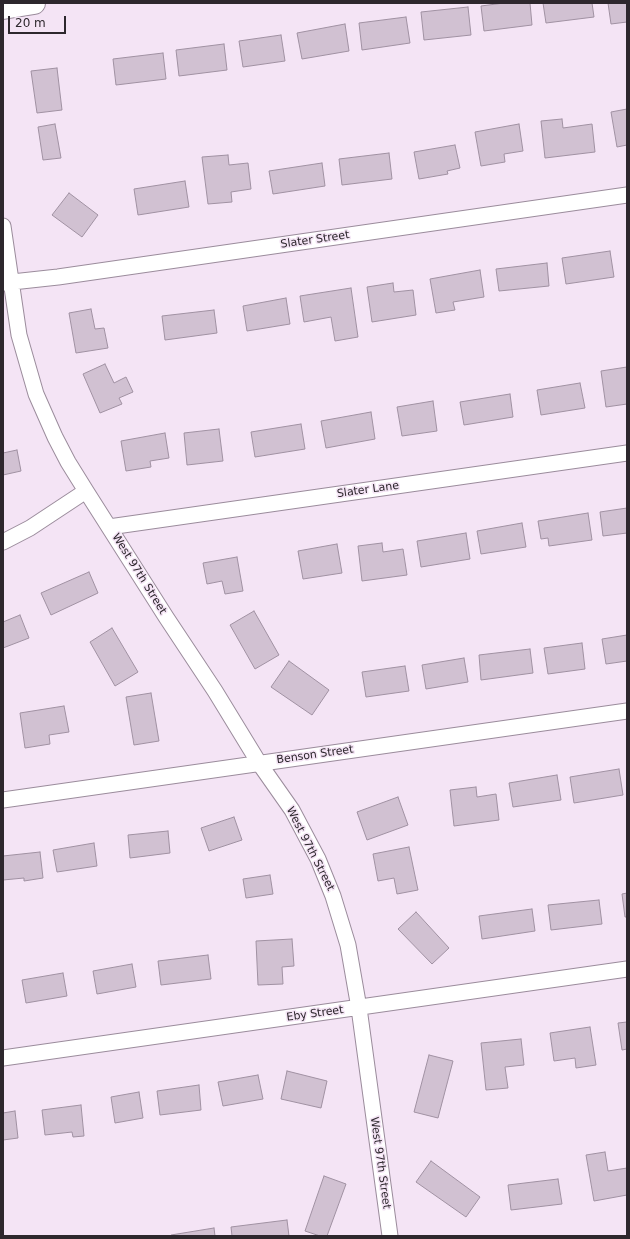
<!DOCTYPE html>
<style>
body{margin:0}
#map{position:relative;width:630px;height:1239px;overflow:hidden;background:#f4e4f5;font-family:"DejaVu Sans",sans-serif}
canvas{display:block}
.frame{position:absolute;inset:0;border:4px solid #2d272d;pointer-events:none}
.scale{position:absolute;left:8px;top:16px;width:58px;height:18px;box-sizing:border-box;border:2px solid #2d272d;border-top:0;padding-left:5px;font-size:12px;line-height:14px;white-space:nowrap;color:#2d272d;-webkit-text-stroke:3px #f4e4f5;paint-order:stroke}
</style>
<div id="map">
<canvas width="630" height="1239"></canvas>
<div class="frame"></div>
<div class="scale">20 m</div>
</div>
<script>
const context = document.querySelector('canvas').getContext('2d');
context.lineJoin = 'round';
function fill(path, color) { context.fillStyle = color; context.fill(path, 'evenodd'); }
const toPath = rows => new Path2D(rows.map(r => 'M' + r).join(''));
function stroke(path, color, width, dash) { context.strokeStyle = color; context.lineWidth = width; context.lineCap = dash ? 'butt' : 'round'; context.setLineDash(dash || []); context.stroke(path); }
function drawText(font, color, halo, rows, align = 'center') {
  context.font = font + ' "DejaVu Sans",sans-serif'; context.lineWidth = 3; context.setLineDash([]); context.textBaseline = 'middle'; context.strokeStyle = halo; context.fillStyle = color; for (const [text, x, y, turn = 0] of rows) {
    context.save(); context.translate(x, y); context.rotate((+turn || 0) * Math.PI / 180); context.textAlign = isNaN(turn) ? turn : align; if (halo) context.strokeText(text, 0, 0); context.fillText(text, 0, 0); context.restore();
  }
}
const building = toPath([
 [504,3,530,3,532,25,484,31,481,6,504,3],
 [543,3,592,3,594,17,546,23,543,3],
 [608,3,627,3,627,22,611,24,608,3],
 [468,7,471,35,424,40,421,12,468,7],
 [406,17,410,43,362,50,359,23,406,17],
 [345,24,349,51,302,59,297,33,345,24],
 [281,35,285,61,243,67,239,41,281,35],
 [224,44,227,70,179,76,176,50,224,44],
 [163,53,166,79,116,85,113,59,163,53],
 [57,68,62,110,37,113,31,71,57,68],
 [627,109,627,145,617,147,611,112,627,109],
 [562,119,563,128,592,124,595,152,545,158,541,121,562,119],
 [55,124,61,158,43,160,38,127,55,124],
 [519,124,523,151,504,154,505,162,481,166,475,132,519,124],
 [455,145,460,168,447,171,448,174,419,179,414,152,455,145],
 [389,153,392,179,342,185,339,159,389,153],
 [228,155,229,165,248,163,251,189,231,192,232,202,208,204,202,157,228,155],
 [322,163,325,186,273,194,269,171,322,163],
 [185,181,189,207,138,215,134,189,185,181],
 [69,193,98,215,82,237,52,215,69,193],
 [610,251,614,277,566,284,562,258,610,251],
 [547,263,549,286,499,291,496,269,547,263],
 [480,270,484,297,453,302,455,310,436,313,430,279,480,270],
 [393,283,394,292,413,290,416,315,372,322,367,287,393,283],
 [351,288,358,337,335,341,331,317,304,322,300,296,351,288],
 [286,298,290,324,247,331,243,306,286,298],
 [91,309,95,329,104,328,108,348,76,353,69,313,91,309],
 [214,310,217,333,165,340,162,316,214,310],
 [105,364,114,383,126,377,133,392,119,398,122,404,100,413,83,374,105,364],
 [627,367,627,404,606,407,601,371,627,367],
 [580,383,585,408,541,415,537,390,580,383],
 [510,394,513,417,464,425,460,402,510,394],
 [433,401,437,431,402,436,397,407,433,401],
 [371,412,375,439,326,448,321,421,371,412],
 [301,424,305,449,255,457,251,432,301,424],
 [219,429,223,461,187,465,184,433,219,429],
 [165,433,169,458,150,461,151,467,126,471,121,441,165,433],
 [17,450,21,471,3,475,3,453,17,450],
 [627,508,627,533,603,536,600,512,627,508],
 [588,513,592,540,549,546,548,538,541,539,538,521,588,513],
 [522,523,526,547,481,554,477,531,522,523],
 [466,533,470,559,421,567,417,541,466,533],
 [382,543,383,552,403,549,407,575,362,581,358,546,382,543],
 [337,544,342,573,303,579,298,551,337,544],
 [237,557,243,591,225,594,222,581,207,584,203,563,237,557],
 [89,572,98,593,51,615,41,593,89,572],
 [254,611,279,655,255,669,230,625,254,611],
 [20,615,29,638,3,648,3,622,20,615],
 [112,628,138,672,115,686,90,642,112,628],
 [627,635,627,661,606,664,602,639,627,635],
 [582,643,585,669,548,674,544,648,582,643],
 [530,649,533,673,481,680,479,655,530,649],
 [464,658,468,682,426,689,422,665,464,658],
 [289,661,329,690,312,715,271,687,289,661],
 [405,666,409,691,366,697,362,672,405,666],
 [151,693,159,741,134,745,126,697,151,693],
 [64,706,69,732,49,735,50,744,25,748,20,713,64,706],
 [619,769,623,795,574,803,570,777,619,769],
 [557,775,561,800,513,807,509,783,557,775],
 [476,787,477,797,496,794,499,820,454,826,450,790,476,787],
 [398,797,408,825,367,840,357,812,398,797],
 [234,817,242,840,209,851,201,828,234,817],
 [168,831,170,853,130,858,128,835,168,831],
 [94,843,97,866,57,872,53,850,94,843],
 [409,847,418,890,397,894,394,878,378,881,373,854,409,847],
 [40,852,43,878,24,881,24,878,3,880,3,856,40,852],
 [270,875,273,894,246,898,243,879,270,875],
 [627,893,627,917,625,917,622,894,627,893],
 [599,900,602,924,551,930,548,905,599,900],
 [532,909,535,931,482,939,479,916,532,909],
 [416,912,449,948,432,964,398,929,416,912],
 [292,939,294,966,282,967,283,984,258,985,256,941,292,939],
 [208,955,211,979,161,985,158,961,208,955],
 [132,964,136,987,97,994,93,971,132,964],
 [63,973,67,996,26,1003,22,980,63,973],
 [627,1022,627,1049,622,1050,618,1023,627,1022],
 [590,1027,596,1065,576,1068,575,1058,554,1061,550,1033,590,1027],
 [521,1039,524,1065,505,1067,508,1088,486,1090,481,1043,521,1039],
 [429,1055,453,1061,438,1118,414,1112,429,1055],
 [287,1071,327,1081,321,1108,281,1099,287,1071],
 [258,1075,263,1099,223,1106,218,1082,258,1075],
 [199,1085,201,1110,160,1115,157,1091,199,1085],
 [139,1092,143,1118,115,1123,111,1097,139,1092],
 [81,1105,84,1136,73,1137,72,1132,45,1135,42,1110,81,1105],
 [15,1111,18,1138,3,1140,3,1113,15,1111],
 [605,1152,608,1171,627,1168,627,1195,594,1201,586,1155,605,1152],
 [431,1161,480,1197,466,1217,416,1182,431,1161],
 [324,1176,346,1184,327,1236,320,1236,305,1231,324,1176],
 [558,1179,562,1204,511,1210,508,1185,558,1179],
 [287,1220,289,1236,232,1236,231,1227,287,1220],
 [214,1228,215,1236,172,1236,171,1235,214,1228]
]);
const street = toPath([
 [3,226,19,335,36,394,55,437,68,462,86,491,166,617,215,691,259,763,292,810,318,859,333,896,348,945,359,1008,390,1236],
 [3,283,58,277,627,195],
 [109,527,627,453],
 [3,542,30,528,86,491],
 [3,800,627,711],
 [3,1058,627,969]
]);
const secondary = toPath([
 [3,8,34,3]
]);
const streetNames = [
 ["Slater Street",315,240,-8],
 ["Slater Lane",368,490,-8],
 ["West 97th Street",139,574,58],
 ["Benson Street",315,755,-8],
 ["West 97th Street",310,849,63],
 ["Eby Street",315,1014,-8],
 ["West 97th Street",380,1163,82]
];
fill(building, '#d1c1d2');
stroke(building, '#a091a2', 1);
stroke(street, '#9b8c9c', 17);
stroke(secondary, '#9b8c9c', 24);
stroke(street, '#fff', 15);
stroke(secondary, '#fff', 22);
drawText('11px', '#2d272d', '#f4e4f5', streetNames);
</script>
